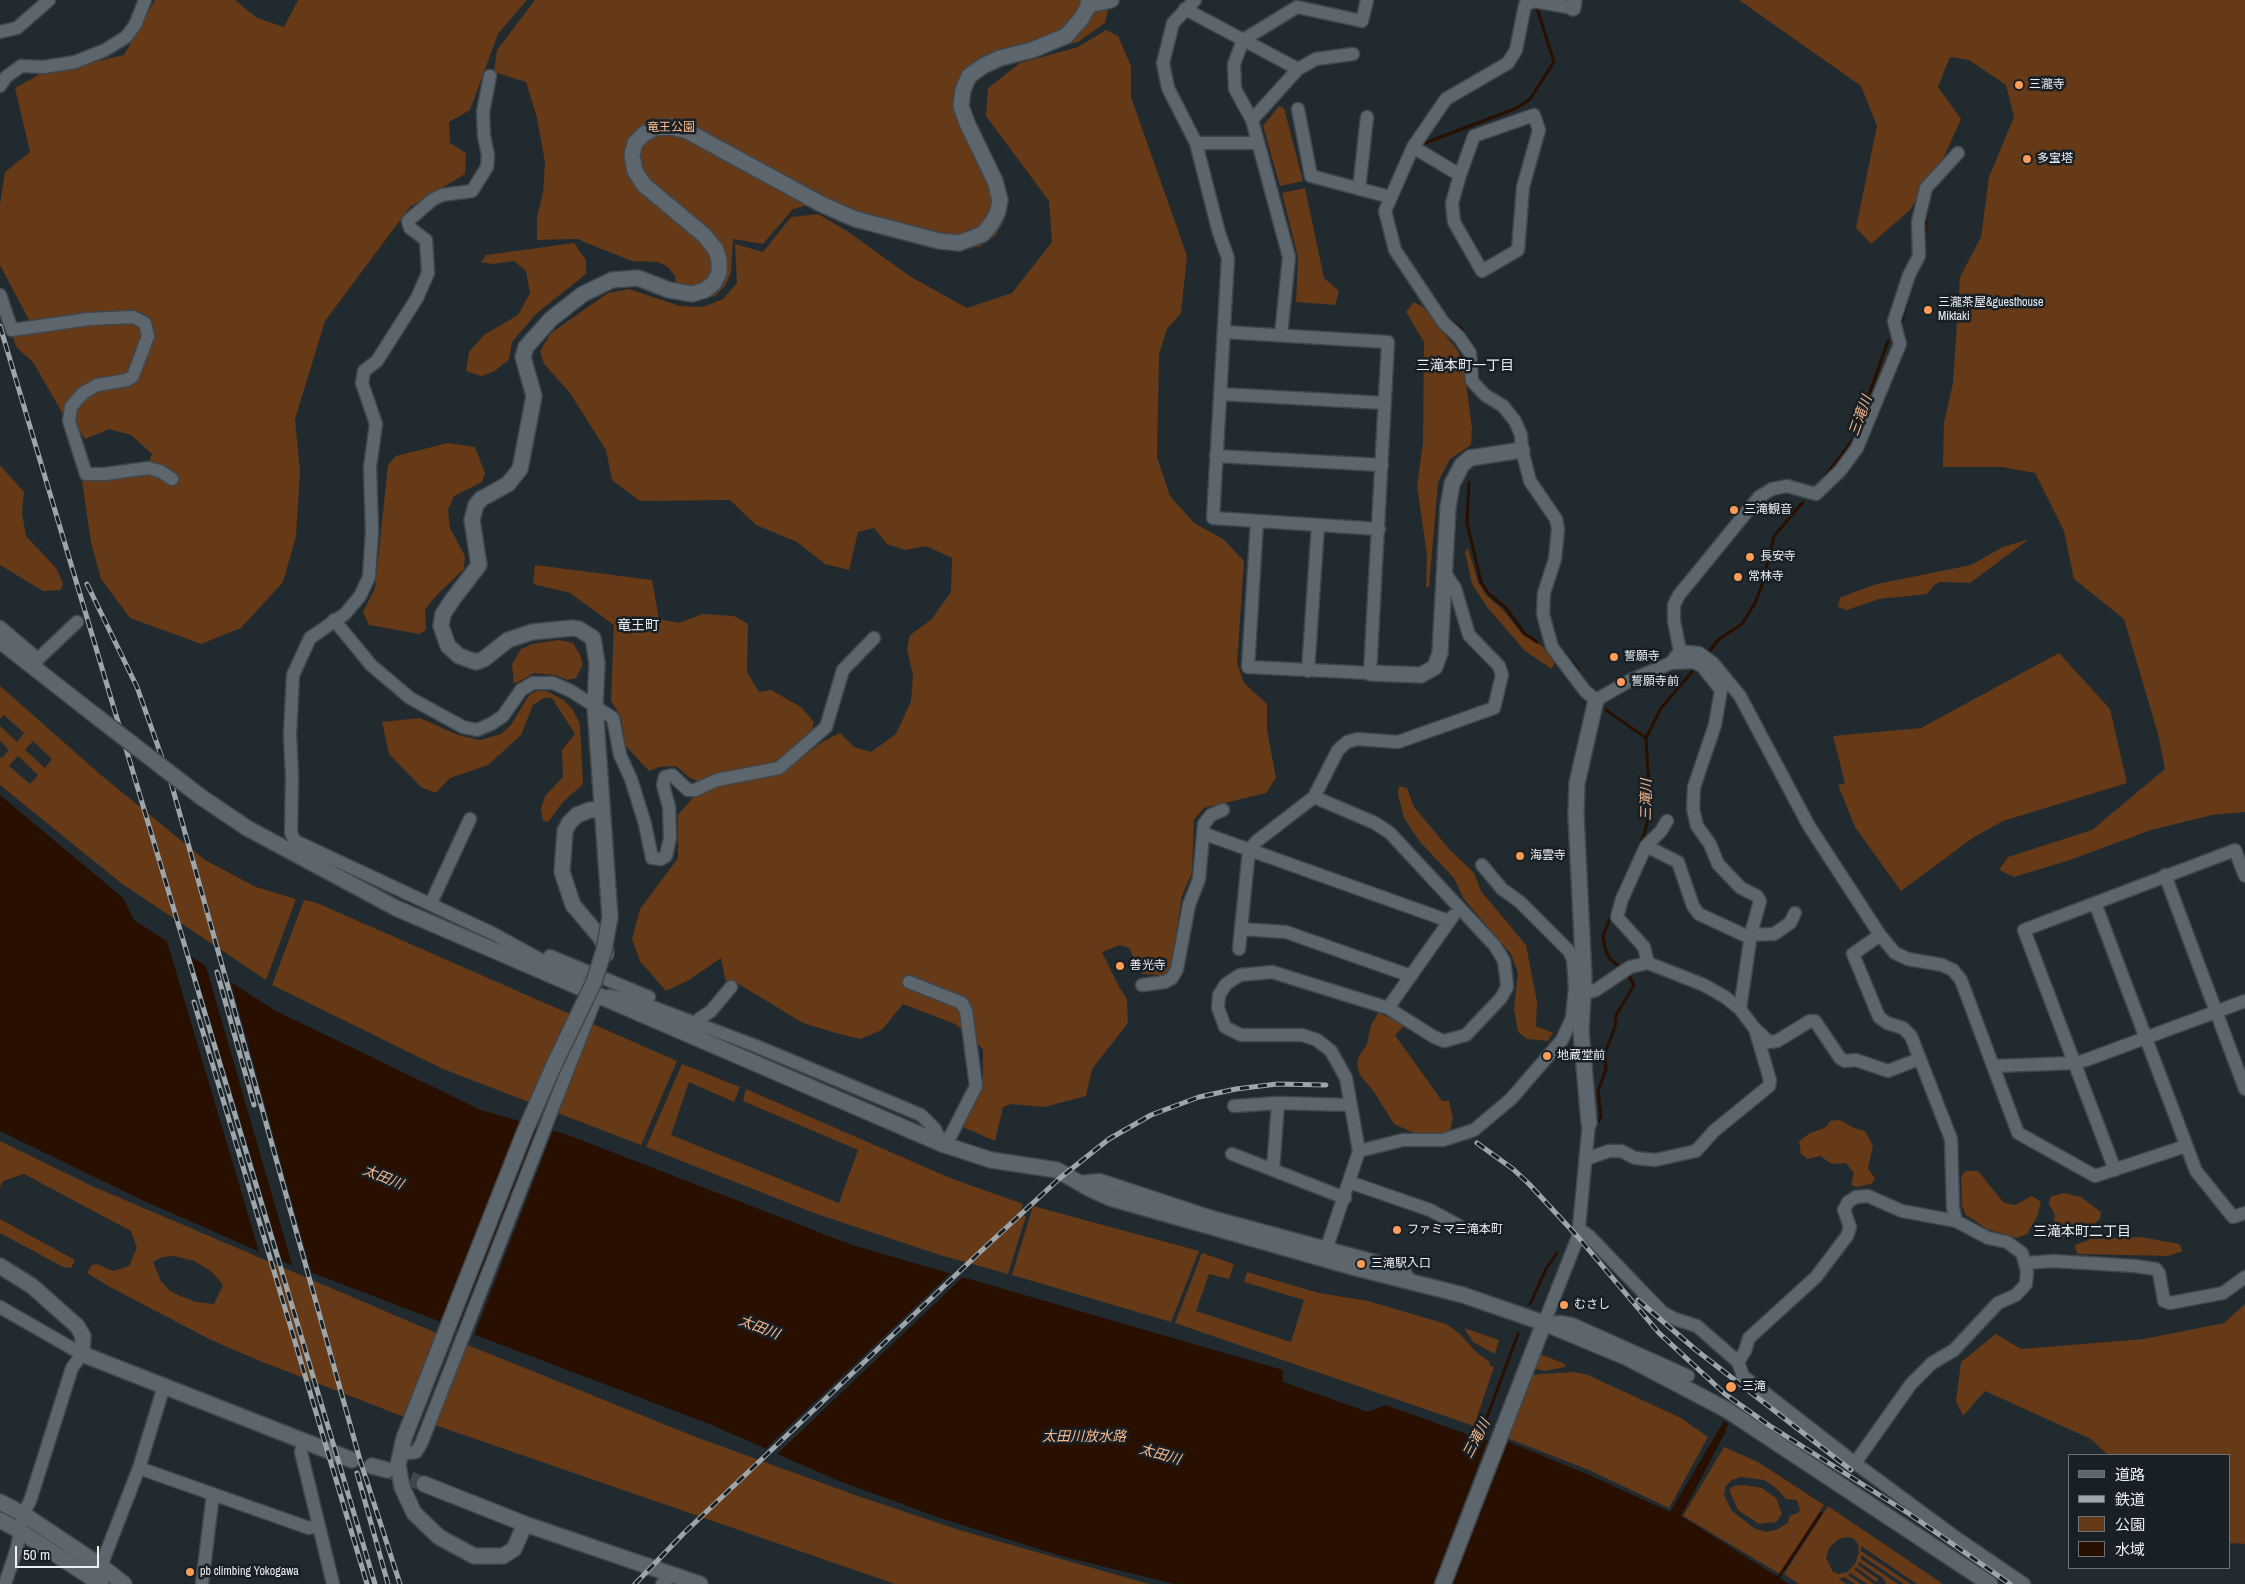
<!DOCTYPE html>
<meta charset="utf-8">
<style>
body{margin:0}
#map{position:relative;width:2245px;height:1584px;overflow:hidden;background:#212a2f;font-family:"Archivo Narrow","Noto Sans JP",sans-serif}
canvas{display:block}
.legend{position:absolute;left:2068px;top:1454px;width:162px;height:115px;box-sizing:border-box;background:#182025;border:1px solid #6c7377;margin:0;padding:6px 9px;list-style:none;font-size:15px;color:#eaf0f3}
.legend li{display:flex;align-items:center;gap:10px;height:25px}
.legend b{width:25px;border:1px solid #6c7377}
.scale{position:absolute;left:15px;top:1546px;width:84px;height:22px;box-sizing:border-box;border:2px solid #eaf0f3;border-top:0;padding-left:6px;font-size:15px;line-height:18px;white-space:nowrap;color:#eaf0f3;-webkit-text-stroke:4px #182025;paint-order:stroke}
</style>
<div id="map">
<canvas width="2245" height="1584"></canvas>
<ul class="legend">
<li><b style="height:6px;background:#5c666c"></b>道路</li>
<li><b style="height:6px;background:#9fa6aa"></b>鉄道</li>
<li><b style="height:14px;background:#663917"></b>公園</li>
<li><b style="height:14px;background:#280f00"></b>水域</li>
</ul>
<div class="scale">50 m</div>
</div>
<script>
const context = document.querySelector('canvas').getContext('2d');
context.lineJoin = 'round';
function fill(path, color) { context.fillStyle = color; context.fill(path, 'evenodd'); }
const toPath = rows => new Path2D(rows.map(r => 'M' + r).join(''));
function stroke(path, color, width, dash) { context.strokeStyle = color; context.lineWidth = width; context.lineCap = dash ? 'butt' : 'round'; context.setLineDash(dash || []); context.stroke(path); }
function drawText(font, color, halo, rows, align = 'center') {
  context.font = font + ' "Archivo Narrow","Noto Sans JP",sans-serif'; context.lineWidth = 5; context.setLineDash([]); context.textBaseline = 'middle'; context.strokeStyle = halo; context.fillStyle = color; for (const [text, x, y, turn = 0] of rows) {
    context.save(); context.translate(x, y); context.rotate((+turn || 0) * Math.PI / 180); context.textAlign = isNaN(turn) ? turn : align; if (halo) context.strokeText(text, 0, 0); context.fillText(text, 0, 0); context.restore();
  }
}
const green = toPath([
 [155,0,235,0,257,18,284,27,298,0,527,0,498,34,470,110,449,122,450,143,466,153,465,174,410,207,325,321,295,419,300,471,296,536,283,582,241,628,201,644,130,618,101,579,91,542,82,481,145,472,152,454,131,435,109,429,85,439,75,422,80,403,99,389,136,378,146,322,88,313,29,320,0,265,0,204,5,172,30,152,15,88,40,74,124,55],
 [535,0,1110,0,1105,23,1078,42,996,65,976,82,970,97,969,114,1004,188,1007,204,1004,221,995,236,979,247,953,248,922,244,865,230,808,205,793,209,763,244,733,239,731,273,725,286,715,296,693,301,676,300,675,276,668,267,658,262,632,261,577,239,537,240,537,217,543,192,545,162,537,118,526,82,494,72,497,50],
 [1739,0,2245,0,2245,812,2212,815,2151,830,2067,861,2014,877,1999,870,2008,857,2092,830,2165,769,2158,734,2124,619,2074,579,2064,531,2035,473,2002,467,1943,467,1944,423,1953,383,1960,277,1981,237,1989,177,2014,117,2006,85,1969,60,1950,57,1938,87,1961,119,1942,161,1910,210,1871,244,1856,228,1877,126,1861,86],
 [1106,30,1118,36,1131,66,1131,97,1187,256,1181,313,1167,329,1159,354,1157,457,1170,496,1194,523,1223,539,1244,561,1237,663,1244,683,1267,704,1267,730,1276,778,1266,793,1204,808,1194,820,1192,873,1182,896,1170,970,1164,975,1142,974,1129,948,1120,945,1102,952,1119,987,1127,999,1128,1023,1092,1069,1086,1096,1044,1107,1011,1104,1003,1107,995,1141,963,1127,983,1080,983,1049,955,1024,903,1004,882,1030,860,1039,836,1033,803,1023,732,980,726,983,721,958,689,980,666,991,640,961,632,939,640,909,678,858,678,815,695,795,720,785,765,778,786,770,822,742,840,733,854,747,871,752,896,734,911,701,913,676,907,649,910,635,931,620,951,592,952,558,926,546,905,550,887,544,874,528,858,532,849,570,825,564,797,542,756,525,730,500,640,501,612,480,606,450,570,393,544,364,540,351,551,333,608,293,629,289,680,306,703,307,723,299,737,283,735,244,763,252,791,217,818,214,847,231,911,277,967,308,1012,293,1052,242,1049,201,986,116,988,88,1020,63,1078,47],
 [1279,106,1284,108,1303,181,1280,186,1263,126],
 [1305,188,1324,278,1339,291,1335,305,1296,302,1298,257,1282,193],
 [574,243,586,260,586,274,537,313,512,342,509,360,493,372,481,376,466,371,469,352,484,335,518,315,530,293,526,271,514,261,493,264,481,262,486,255],
 [1414,302,1423,307,1458,351,1464,367,1472,429,1471,445,1450,459,1438,482,1429,587,1426,587,1427,555,1417,486,1423,443,1424,342,1406,312],
 [132,320,142,326,144,335,130,372,125,376,97,382,79,388,68,400,63,414,33,362,17,348,12,335],
 [448,443,475,447,485,473,482,482,454,496,448,510,450,528,465,556,464,569,435,597,425,610,426,630,419,634,369,625,363,612,375,588,388,465,396,456],
 [0,465,24,492,22,513,26,536,56,568,63,583,61,590,43,591,0,565],
 [2029,539,1970,583,1940,582,1934,585,1927,594,1879,599,1847,610,1838,607,1840,598,1854,592,1877,584,1971,565,2003,547],
 [1468,548,1478,582,1486,595,1503,610,1523,635,1542,646,1554,662,1552,669,1525,651,1487,607,1472,584,1465,552],
 [535,565,652,580,659,619,679,623,703,614,734,616,748,624,747,672,759,692,771,690,801,707,814,722,810,738,780,760,700,782,690,778,676,766,659,767,649,771,625,745,621,717,611,701,614,625,570,593,533,584],
 [559,640,573,643,580,655,583,664,576,678,567,680,555,675,534,673,514,684,512,664,521,649,532,644],
 [2059,653,2110,709,2127,783,2003,821,1974,837,1901,891,1855,827,1838,785,1845,783,1833,736,1921,728],
 [0,686,101,775,205,860,256,887,296,899,266,980,121,883,0,785,0,757,2,758,9,750,0,741,0,726,17,742,24,733,4,715,0,719],
 [33,741,52,759,45,768,25,750],
 [18,756,38,775,30,784,9,766],
 [537,691,546,691,562,699,572,708,580,724,583,784,563,802,548,822,543,821,541,809,545,796,563,777,562,750,575,734,552,698,544,698,533,705,521,735,488,765,450,778,436,793,421,787,389,754,382,722,420,718,458,735,480,740,501,734,511,725,529,695],
 [1399,786,1407,788,1414,807,1450,850,1474,873,1481,891,1526,945,1537,1002,1536,1026,1553,1033,1548,1041,1527,1039,1518,1032,1514,1009,1518,973,1511,954,1463,898,1454,878,1420,842,1404,818,1398,794],
 [304,900,317,903,677,1061,641,1145,443,1069,272,985],
 [1378,1013,1406,1024,1395,1035,1442,1101,1449,1101,1453,1118,1449,1135,1416,1134,1394,1124,1374,1092,1360,1075,1357,1064,1359,1056,1367,1044,1371,1025],
 [682,1064,740,1087,734,1102,689,1082,671,1135,839,1203,858,1150,743,1101,746,1089,950,1178,1023,1204,1020,1214,1026,1216,1008,1274,940,1255,814,1213,646,1147],
 [1840,1120,1854,1128,1865,1131,1873,1146,1868,1168,1875,1179,1871,1184,1857,1187,1851,1185,1854,1173,1846,1163,1832,1164,1820,1156,1808,1159,1801,1154,1799,1141,1810,1133,1825,1128,1830,1121],
 [0,1141,92,1186,441,1335,412,1420,260,1361,211,1340,110,1287,87,1273,92,1265,97,1264,113,1271,129,1266,137,1248,131,1231,24,1174,3,1181,0,1188],
 [174,1256,194,1261,211,1271,223,1285,214,1304,196,1302,180,1296,169,1290,161,1281,153,1262,162,1257],
 [1965,1171,1978,1171,2004,1203,2015,1205,2032,1196,2041,1202,2037,1217,2027,1234,2016,1238,1987,1229,1966,1215,1962,1206,1961,1178],
 [2064,1193,2081,1197,2101,1212,2100,1219,2089,1229,2068,1238,2055,1238,2053,1228,2055,1215,2049,1204,2050,1197],
 [1033,1206,1199,1251,1171,1322,1012,1275],
 [0,1219,75,1260,71,1268,63,1267,0,1233],
 [2141,1237,2179,1244,2183,1251,2168,1256,2077,1254,2075,1245,2091,1239],
 [1202,1253,1234,1264,1229,1279,1209,1274,1196,1311,1291,1342,1304,1300,1244,1282,1247,1272,1319,1293,1368,1301,1446,1324,1459,1333,1477,1353,1490,1362,1489,1365,1494,1367,1474,1426,1175,1323],
 [2245,1304,2245,1544,2229,1543,2229,1455,2108,1455,2091,1439,1985,1391,1963,1416,1956,1401,1961,1362,1996,1334,2021,1349,2144,1339,2224,1323],
 [1464,1328,1499,1340,1495,1354,1473,1342],
 [465,1344,696,1437,855,1495,959,1530,1149,1584,895,1584,432,1424],
 [1530,1350,1565,1364,1565,1367,1544,1371,1524,1365],
 [1574,1372,1588,1375,1681,1418,1708,1437,1669,1508,1589,1470,1494,1433,1528,1375],
 [1724,1447,1758,1462,1824,1505,1780,1574,1683,1516],
 [1741,1477,1764,1480,1775,1487,1786,1499,1797,1500,1800,1510,1798,1513,1789,1516,1788,1523,1776,1530,1766,1532,1754,1528,1732,1511,1724,1495,1726,1486,1732,1480],
 [1744,1485,1762,1488,1776,1498,1782,1514,1776,1522,1759,1524,1738,1510,1729,1490,1733,1486],
 [1828,1506,1943,1584,1917,1584,1861,1546,1861,1551,1911,1584,1904,1584,1861,1555,1861,1559,1898,1584,1886,1584,1883,1578,1859,1562,1858,1565,1878,1579,1876,1582,1856,1567,1854,1569,1874,1584,1867,1584,1850,1573,1848,1575,1861,1584,1855,1584,1844,1577,1839,1579,1847,1584,1799,1584,1784,1574],
 [1847,1537,1853,1538,1858,1544,1859,1553,1855,1564,1847,1572,1839,1574,1833,1572,1826,1558,1829,1548,1839,1539]
]);
const water = toPath([
 [0,795,123,898,134,920,276,1011,481,1110,568,1135,852,1245,1283,1370,1283,1382,1368,1412,1386,1405,1483,1440,1504,1440,1587,1474,1670,1512,1724,1421,1728,1424,1725,1433,1681,1516,1789,1584,1174,1584,1061,1556,940,1518,834,1479,712,1425,276,1259,142,1200,0,1131]
]);
const pier = toPath([
 [166,938,190,953,283,1264,260,1255],
 [205,963,230,979,312,1275,293,1268],
 [541,1124,554,1128,474,1336,457,1329],
 [953,1271,966,1274,775,1456,763,1451],
 [1489,1437,1509,1439,1453,1584,1433,1584]
]);
const stream = toPath([
 [1425,143,1517,108,1530,99,1554,62,1537,8],
 [1924,257,1926,213],
 [1447,318,1461,328,1474,350],
 [1901,323,1907,302],
 [1823,479,1853,440,1888,341],
 [1469,483,1467,523,1481,582,1489,594,1506,608,1524,633,1537,642],
 [1557,645,1578,669,1579,676],
 [1707,654,1719,639,1742,624,1755,603,1761,588,1774,536,1803,502],
 [1606,710,1646,738],
 [1639,847,1646,828,1650,807,1646,738,1661,708,1696,667],
 [1612,913,1603,936,1605,948,1609,958,1621,968],
 [1596,1124,1601,1117,1598,1091,1606,1069,1605,1053,1615,1027,1616,1015,1634,985,1628,974],
 [1574,1219,1578,1173],
 [1530,1304,1546,1269,1557,1253],
 [1478,1441,1518,1334],
 [1774,1584,1821,1513]
]);
const secondaryTunnel = toPath([
 [389,1471,424,1484]
]);
const street = toPath([
 [1195,0,1173,23,1163,63,1168,88,1196,143,1219,233,1228,258,1213,518,1379,529],
 [1573,8,1534,1,1525,5,1516,50,1508,63,1446,99,1413,147,1385,211,1395,250,1443,322,1459,337,1470,353,1472,381,1485,395,1503,406,1515,421,1521,435,1522,450,1530,481,1556,519,1558,529,1555,559,1544,593,1543,614,1552,647,1585,691,1596,700,1631,680,1671,663,1680,651,1674,621,1674,605,1679,595,1759,497,1772,489,1787,486,1816,494,1840,471,1857,448,1900,344,1894,321,1909,275,1919,256,1918,222,1926,188,1958,153],
 [1185,9,1298,69],
 [0,32,17,28,49,0],
 [490,76,483,112,484,136,488,155,487,167,472,191,442,195,432,200,408,221,410,228,426,240,428,273,417,298,377,361,364,371,362,383,376,424,370,467,372,531,369,577,360,596,345,614,310,638,293,675,290,735,292,776,291,833,295,841,494,934,581,982],
 [0,86,6,77,21,66,44,67,75,62,105,50,126,37,135,25,145,0],
 [1298,109,1311,176,1390,197],
 [1252,120,1298,69,1316,59,1353,54],
 [1196,143,1258,143],
 [1413,147,1460,175,1474,136,1534,115,1539,130,1523,187,1518,250,1482,271,1454,222,1452,203,1460,175],
 [1359,189,1367,117],
 [0,295,12,330,89,319,133,317,145,323,148,336,133,376,127,380,97,385,83,393,71,407,69,421,86,474,105,474,148,468,160,471,172,479],
 [1224,332,1388,342,1370,673,1248,667,1257,521],
 [1281,335,1289,257,1252,120,1235,89,1234,64,1243,40,1297,7,1362,21,1367,0],
 [1220,394,1385,403],
 [1216,456,1382,465],
 [334,620,371,665,410,698,463,727,477,730,491,724,503,716,521,690,533,683,553,683,571,691,613,718,620,755,631,779,645,824,652,858,661,859,666,856,670,838,669,807,663,785,665,777,672,775,688,790,695,790,717,780,779,768,826,727,843,670,874,638],
 [0,627,38,659,34,668],
 [1680,651,1699,653,1713,663,1740,696,1809,826,1880,935,1895,953,1908,959,1942,965,1953,970,1961,980,2018,1133,2095,1176,2186,1146],
 [38,659,77,622],
 [1671,663,1693,662,1702,666,1721,690,1715,725,1694,787,1693,809,1697,826,1710,844,1718,864,1741,888,1757,896,1760,901,1751,934,1740,1009],
 [1308,671,1318,525],
 [1314,797,1375,823,1390,833,1495,946,1504,961,1506,976,1507,987,1501,998,1466,1035,1444,1041,1434,1037,1388,1008,1272,972,1240,975,1226,984,1219,995,1218,1008,1225,1027,1241,1035,1302,1035,1317,1040,1331,1051,1346,1078,1359,1151,1327,1247],
 [1205,834,1449,921],
 [1646,846,1678,862,1693,906,1699,914,1744,935,1774,934,1790,923,1795,913],
 [1482,865,1502,889,1520,902,1569,951,1573,960,1575,987,1572,1018],
 [2165,875,2245,1089],
 [431,903,470,819],
 [2095,903,2196,1171,2233,1217,2245,1213],
 [1241,929,1286,932,1411,976],
 [1239,949,1249,850,1257,841,1314,797,1338,750,1347,742,1357,739,1398,742,1494,708,1502,675,1499,666,1469,635,1455,588,1444,572],
 [550,956,649,997],
 [1648,963,1644,947,1617,917,1622,899,1646,846,1661,831,1667,821],
 [1142,985,1165,982,1172,978,1177,969,1189,905,1199,879,1204,824,1211,815,1223,810],
 [1583,994,1596,990,1630,967,1648,963,1704,985,1725,997,1740,1009,1755,1029,1769,1042,1777,1041,1810,1021,1815,1021,1840,1058,1845,1061,1856,1060,1888,1071,1919,1059],
 [609,996,634,1000,756,1046,921,1115,935,1129,942,1144,951,1135,976,1086,966,1011,962,1003,909,982],
 [1388,1008,1453,916],
 [699,1019,711,1011,731,987],
 [1995,1066,2075,1063,2086,1060,2245,1001],
 [1234,1106,1278,1103],
 [1589,1123,1578,1237,1544,1323,1560,1322,1572,1324,1688,1376],
 [1359,1151,1403,1140,1443,1140,1474,1130,1511,1099,1562,1040,1572,1018,1582,1017],
 [1232,1154,1345,1198],
 [1586,1159,1609,1151,1621,1151,1635,1158,1655,1160,1696,1151,1714,1131,1769,1086,1770,1080,1755,1029],
 [1273,1170,1278,1103,1351,1105],
 [2115,1170,2024,930,2235,850,2245,876],
 [1079,1182,1100,1180,1212,1217,1383,1263,1405,1272,1409,1280],
 [1349,1182,1430,1210,1458,1225],
 [1579,1229,1589,1236,1662,1312,1675,1319,1697,1326,1738,1362,1743,1376,1855,1463,1958,1539,2024,1584],
 [2026,1263,2053,1261,2135,1266,2156,1269,2159,1273,2164,1301,2170,1303,2223,1293,2245,1277],
 [0,1307,82,1354,72,1368,30,1501,23,1514,17,1548,5,1584],
 [1738,1362,1745,1351,1749,1338,1816,1277,1847,1236,1850,1227,1844,1210,1848,1202,1856,1197,1868,1196,1902,1211,1956,1221],
 [304,1440,301,1452,333,1584],
 [400,1454,416,1452,421,1444,597,995],
 [1855,1463,1911,1384,1932,1363,1954,1350,1998,1303,2016,1295,2026,1284,2027,1271,2022,1253,2007,1242,1988,1238,1956,1221,1953,1208,1951,1139,1911,1036,1903,1028,1887,1023,1879,1017,1853,954,1880,935],
 [139,1468,309,1528,319,1526],
 [101,1566,139,1468,164,1386],
 [202,1584,213,1494],
 [662,1584,672,1574]
]);
const secondary = toPath([
 [1089,5,1111,0],
 [1573,8,1574,0],
 [0,641,92,713],
 [1370,673,1421,675,1435,667,1440,653,1448,507,1452,484,1462,465,1470,458,1522,450],
 [602,809,590,810,577,815,569,823,565,831,562,872,573,905,600,937,605,946,606,954],
 [247,828,396,908,942,1144,991,1160,1057,1170,1090,1189,1110,1198,1356,1268,1463,1295,1544,1323,1628,1358,1727,1410,1990,1584],
 [610,917,595,706,597,663,593,638,579,629,572,628,532,632,508,640,484,659,476,662,459,656,448,646,441,626,443,614,453,599,479,565,472,520,476,505,481,499,508,484,520,469,534,396,523,357,526,347,551,319,583,294,612,280,638,278,669,290,692,294,705,290,714,283,719,273,719,260,716,250,704,235,644,185,635,171,632,155,635,143,644,134,655,128,671,127,687,131,821,204,855,219,939,241,959,243,983,234,992,223,998,211,1000,200,995,181,967,123,961,106,963,90,969,76,983,66,1000,58,1032,50,1066,36,1081,19,1089,5,1088,0],
 [1589,1123,1581,1031,1584,978,1576,815,1577,783,1596,700],
 [0,1266,32,1286,77,1326,83,1336,82,1354,352,1460],
 [404,1438,398,1465,402,1487,414,1513,439,1537,474,1556,503,1556,514,1549,525,1524],
 [372,1466,387,1470],
 [424,1484,525,1524,700,1584],
 [0,1502,23,1514,101,1566,124,1584],
 [0,1520,20,1531,101,1584],
 [1443,1584,1544,1323]
]);
const rail = toPath([
 [0,326,375,1584],
 [87,584,137,687,172,786,360,1460,400,1584],
 [217,972,254,1105],
 [194,1002,367,1584],
 [1477,1143,1513,1169,1529,1184,1578,1237,1659,1333,1725,1394,1770,1426,1908,1513,2010,1584],
 [1638,1300,1696,1350,1851,1470],
 [357,1473,388,1584],
 [635,1584,684,1533,980,1252,1060,1178,1109,1139,1151,1115,1199,1097,1236,1089,1277,1084,1326,1085]
]);
const secondaryBridge = toPath([
 [92,713,201,797,247,828],
 [404,1438,525,1131,554,1065,594,982,604,950,610,917]
]);
const markers = [
 [2019,85,5,"#fd9c56"],
 [2027,159,5,"#fd9c56"],
 [1928,310,5,"#fd9c56"],
 [1734,510,5,"#fd9c56"],
 [1750,557,5,"#fd9c56"],
 [1738,577,5,"#fd9c56"],
 [1614,657,5,"#fd9c56"],
 [1621,682,5,"#fd9c56"],
 [1520,856,5,"#fd9c56"],
 [1120,966,5,"#fd9c56"],
 [1547,1056,5,"#fd9c56"],
 [1397,1230,5,"#fd9c56"],
 [1361,1264,5,"#fd9c56"],
 [1564,1305,5,"#fd9c56"],
 [1731,1387,6,"#fd9c56"],
 [190,1572,5,"#fd9c56"]
];
const poiNames = [
 ["三瀧寺",2029,85],
 ["多宝塔",2037,159],
 ["三瀧茶屋&guesthouse",1938,303],
 ["Miktaki",1938,317],
 ["三滝観音",1744,510],
 ["長安寺",1760,557],
 ["常林寺",1748,577],
 ["誓願寺",1624,657],
 ["誓願寺前",1631,682],
 ["海雲寺",1530,856],
 ["善光寺",1130,966],
 ["地蔵堂前",1557,1056],
 ["ファミマ三滝本町",1407,1230],
 ["三滝駅入口",1371,1264],
 ["むさし",1574,1305],
 ["三滝",1742,1387],
 ["pb climbing Yokogawa",200,1572]
];
const parkNames = [
 ["竜王公園",671,128]
];
const neighbourhoodNames = [
 ["三滝本町一丁目",1465,366],
 ["竜王町",638,626],
 ["三滝本町二丁目",2082,1232]
];
const waterNames = [
 ["三滝川",1861,416,-70],
 ["三滝川",1647,800,-89],
 ["太田川",383,1178,22],
 ["太田川",759,1328,21],
 ["太田川放水路",1084,1437],
 ["三滝川",1477,1439,-62],
 ["太田川",1160,1455,16]
];
fill(green, '#663917');
fill(water, '#280f00');
fill(pier, '#212a2f');
stroke(stream, '#280f00', 3);
stroke(secondaryTunnel, '#3f484c', 15, [15, 8]);
stroke(street, '#40474c', 15);
stroke(secondary, '#40474c', 18);
stroke(street, '#5c666c', 12);
stroke(secondary, '#5c666c', 15);
stroke(rail, '#9fa6aa', 5);
stroke(rail, '#182025', 3, [9]);
stroke(secondaryBridge, '#40474c', 18, []);
stroke(secondaryBridge, '#5c666c', 15);
for (const [x, y, r, color] of markers) { const dot = new Path2D(); dot.arc(x, y, r, 0, 2 * Math.PI); context.fillStyle = color; context.fill(dot); stroke(dot, '#182025', 2); }
drawText('12px', '#eaf0f3', '#182025', poiNames, 'left');
drawText('12px', '#fcbb90', '#182025', parkNames);
drawText('14px', '#eaf0f3', '#182025', neighbourhoodNames);
drawText('italic 14px', '#f8b78c', '#182025', waterNames);
</script>
